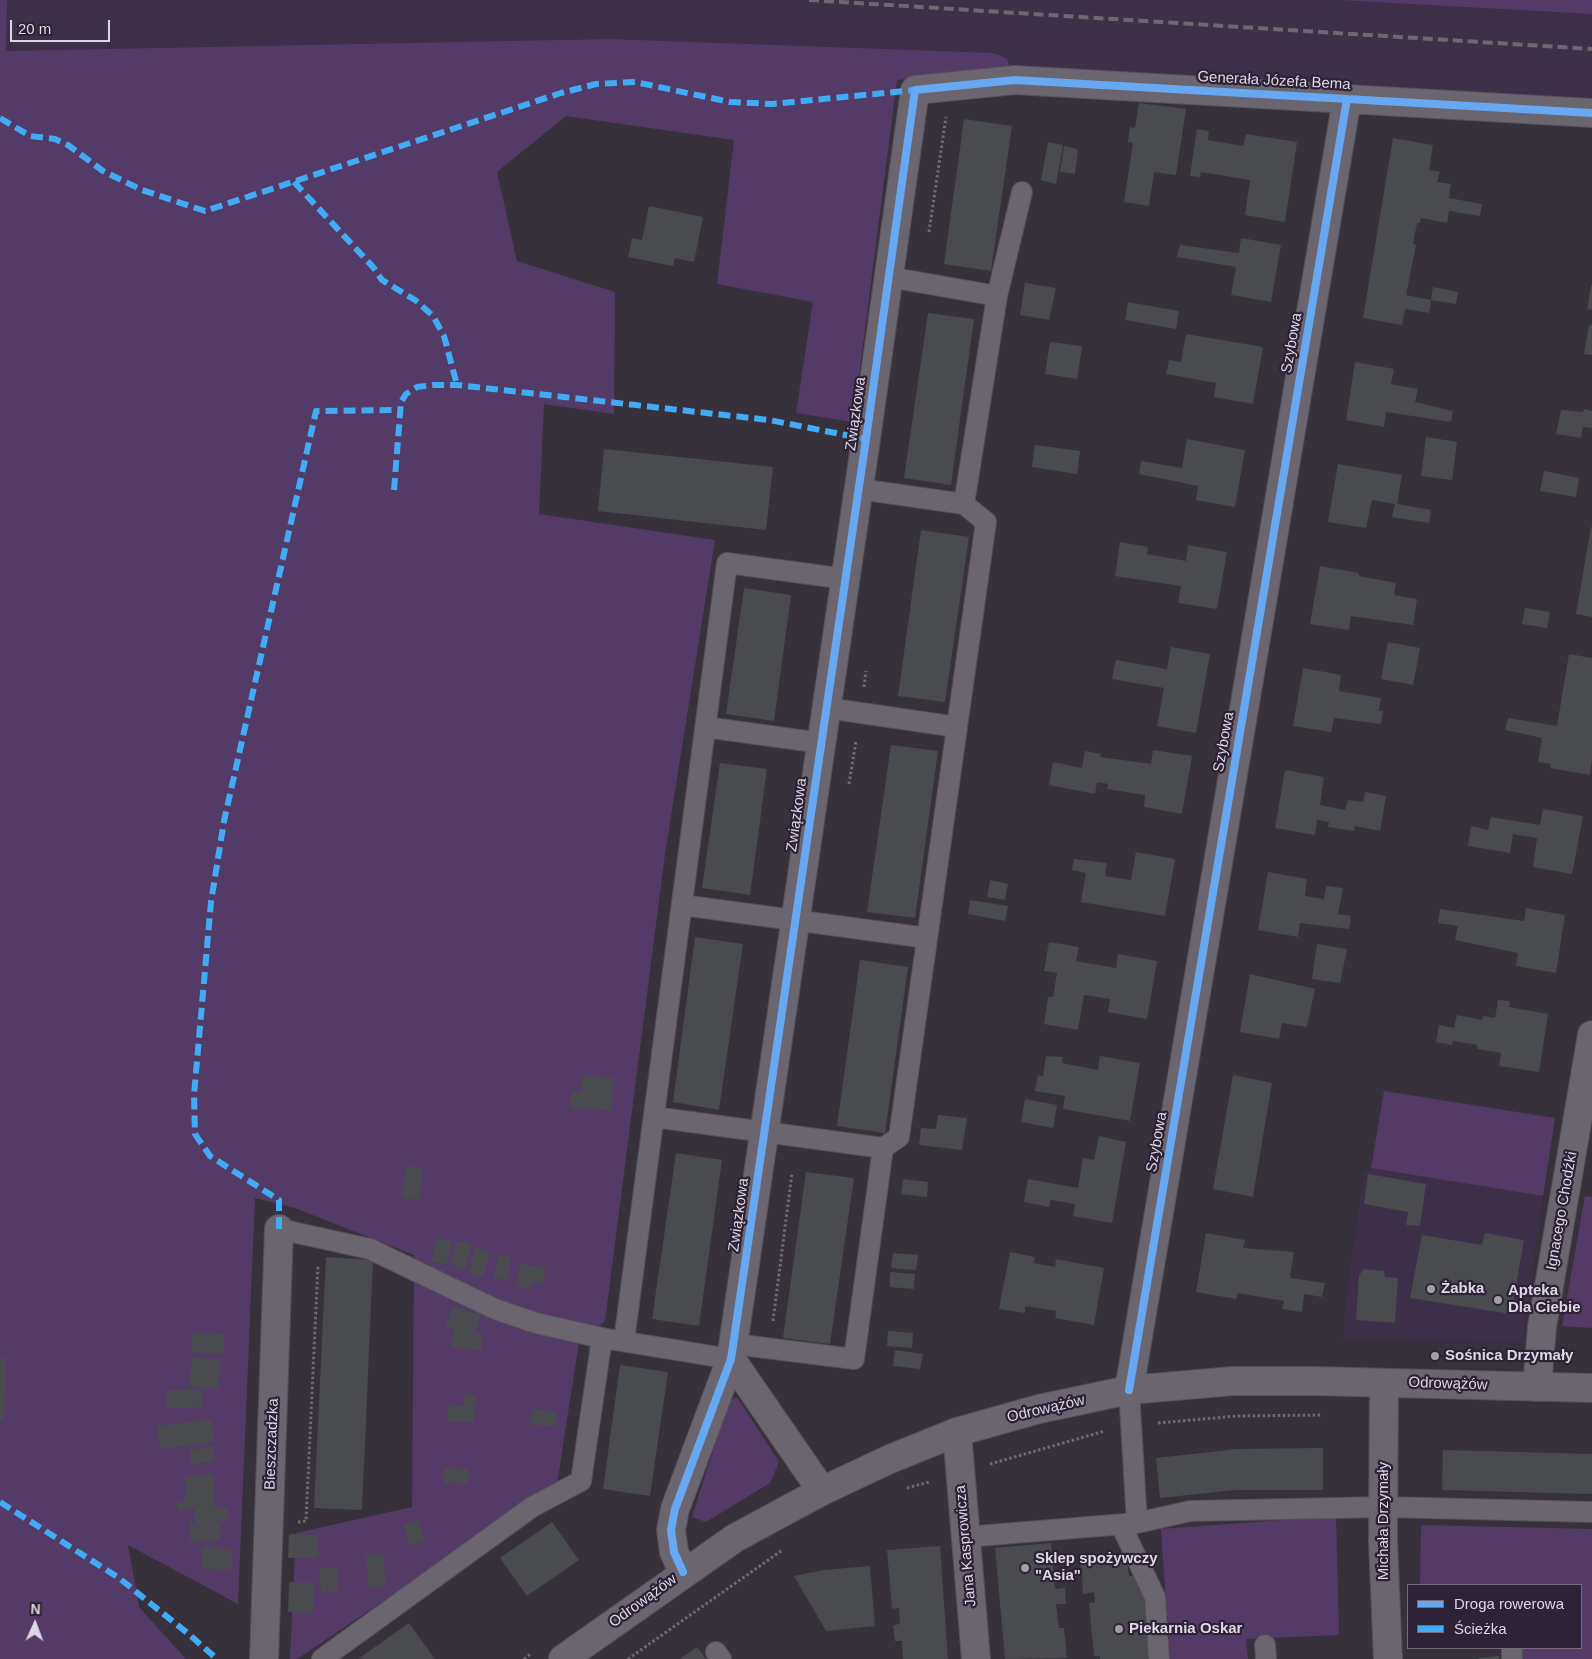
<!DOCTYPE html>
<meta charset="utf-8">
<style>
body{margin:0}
#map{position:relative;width:1592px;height:1659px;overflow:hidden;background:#37313c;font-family:Arial,sans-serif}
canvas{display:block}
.legend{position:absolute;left:1407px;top:1584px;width:175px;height:65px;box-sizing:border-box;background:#2d2236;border:1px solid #746a7c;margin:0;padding:6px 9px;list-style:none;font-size:15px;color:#ded7e4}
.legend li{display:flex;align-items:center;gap:10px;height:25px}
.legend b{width:25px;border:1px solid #746a7c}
.north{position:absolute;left:10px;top:1599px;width:50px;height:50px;-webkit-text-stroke:4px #2d2236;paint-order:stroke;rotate:2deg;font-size:14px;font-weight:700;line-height:20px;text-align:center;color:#ded7e4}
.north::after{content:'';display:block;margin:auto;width:18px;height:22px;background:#ded7e4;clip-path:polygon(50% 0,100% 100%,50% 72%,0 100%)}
.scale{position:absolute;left:10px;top:20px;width:100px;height:22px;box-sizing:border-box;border:2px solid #ded7e4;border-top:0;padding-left:6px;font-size:15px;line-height:18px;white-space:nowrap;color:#ded7e4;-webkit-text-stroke:4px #2d2236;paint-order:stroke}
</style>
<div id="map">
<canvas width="1592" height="1659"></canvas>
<ul class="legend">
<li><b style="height:6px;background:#66a8f1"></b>Droga rowerowa</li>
<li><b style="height:6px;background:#42abf6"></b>Ścieżka</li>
</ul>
<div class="north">N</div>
<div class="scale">20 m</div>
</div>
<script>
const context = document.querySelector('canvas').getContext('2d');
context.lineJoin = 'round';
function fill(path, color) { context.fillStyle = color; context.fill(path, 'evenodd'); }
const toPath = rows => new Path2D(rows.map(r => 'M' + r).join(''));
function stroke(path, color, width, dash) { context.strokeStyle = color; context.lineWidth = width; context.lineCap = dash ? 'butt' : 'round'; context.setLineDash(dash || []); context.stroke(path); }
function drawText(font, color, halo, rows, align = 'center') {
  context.font = font + ' Arial,sans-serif'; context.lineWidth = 4.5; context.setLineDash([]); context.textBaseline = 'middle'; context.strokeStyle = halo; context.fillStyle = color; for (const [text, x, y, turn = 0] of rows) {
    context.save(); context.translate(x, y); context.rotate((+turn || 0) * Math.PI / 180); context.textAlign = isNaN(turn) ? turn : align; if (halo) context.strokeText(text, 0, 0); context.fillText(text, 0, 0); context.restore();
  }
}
const built = toPath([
 [7,0,1338,0,1592,14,1592,113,1015,80,1007,59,994,53,610,39,5,51],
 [1371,1168,1543,1196,1522,1342,1343,1340,1347,1290,1364,1173]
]);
const green = toPath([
 [0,0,7,0,6,51,610,39,994,53,1007,59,1010,68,897,80,853,422,796,413,813,302,717,284,734,140,566,116,497,172,517,261,615,292,614,414,544,404,539,514,715,540,665,854,605,1321,579,1342,557,1484,297,1659,290,1659,296,1533,412,1507,414,1255,295,1208,255,1198,238,1604,128,1545,139,1607,186,1659,0,1659],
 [1338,0,1592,0,1592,14],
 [1384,1091,1555,1118,1543,1196,1371,1168],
 [1585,1196,1592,1197,1592,1328,1562,1326],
 [737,1397,779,1462,770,1483,706,1522,692,1517,729,1401],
 [1336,1516,1339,1635,1246,1639,1248,1659,1170,1659,1161,1529],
 [1421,1525,1592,1529,1592,1659,1522,1659,1521,1648,1581,1648,1581,1585,1420,1585]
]);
const building = toPath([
 [1139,103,1186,109,1176,175,1154,172,1149,206,1124,202,1133,143,1128,142,1130,127,1135,128],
 [964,119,1012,126,991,271,944,264],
 [1197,129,1209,131,1208,140,1243,146,1246,134,1297,142,1285,222,1245,215,1250,180,1201,172,1200,177,1190,176],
 [1393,138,1433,145,1429,170,1440,172,1437,182,1451,184,1449,198,1482,204,1480,216,1449,211,1447,223,1421,218,1420,223,1417,223,1413,244,1416,245,1406,295,1431,300,1429,313,1405,309,1402,325,1363,318],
 [1048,142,1063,145,1056,184,1041,180],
 [1064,146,1078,149,1075,174,1060,172],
 [649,206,703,217,694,262,675,258,673,266,628,257,632,238,642,240],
 [1241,238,1281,245,1271,302,1231,295,1236,267,1177,257,1180,245,1239,253],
 [1025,283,1056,288,1049,320,1020,315],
 [1591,285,1592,285,1592,310,1587,309],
 [1433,287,1458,292,1456,304,1431,300],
 [1128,302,1179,311,1176,329,1125,320],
 [928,313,974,319,951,485,904,478],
 [1589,325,1592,325,1592,355,1584,354],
 [1186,334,1263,347,1253,404,1214,397,1216,383,1166,374,1169,360,1181,362],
 [1050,342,1082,346,1077,379,1045,374],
 [1355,362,1394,369,1391,384,1418,389,1415,402,1453,411,1451,422,1386,412,1384,427,1346,420],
 [1584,409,1592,411,1592,428,1583,427,1581,438,1556,434,1561,410,1583,412],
 [1426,437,1457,442,1452,480,1421,476],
 [1187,439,1245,450,1235,507,1196,500,1198,486,1139,474,1141,461,1182,468],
 [1035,445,1080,451,1077,474,1032,467],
 [604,449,773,467,766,530,598,511],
 [1338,464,1402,475,1397,504,1431,510,1429,523,1392,517,1395,504,1372,500,1366,528,1328,522],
 [1544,471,1579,478,1576,497,1540,491],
 [1591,527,1592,527,1592,617,1576,614],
 [921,530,969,537,945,702,898,696],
 [1120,542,1148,547,1147,554,1186,561,1188,545,1227,552,1217,609,1178,603,1181,586,1115,576],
 [1320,566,1359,573,1359,576,1396,583,1394,595,1417,599,1413,625,1351,616,1349,630,1310,624],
 [744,588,791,595,774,721,726,714],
 [1525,608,1550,612,1547,628,1522,624],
 [1388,642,1420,648,1413,685,1381,679],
 [1171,647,1210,654,1196,733,1157,726,1164,688,1112,679,1116,660,1167,669],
 [1569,654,1592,658,1592,760,1590,775,1550,768,1551,764,1538,762,1542,738,1505,730,1508,718,1557,726],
 [1303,668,1341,675,1339,691,1381,698,1379,711,1383,711,1381,724,1334,718,1331,732,1293,726],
 [891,745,938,751,915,918,867,912],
 [1153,750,1192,756,1182,814,1144,807,1145,795,1107,789,1108,784,1097,782,1095,794,1049,785,1053,762,1082,768,1085,751,1101,754,1100,757,1151,764],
 [720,763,767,769,750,895,702,888],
 [1285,770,1324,777,1320,805,1345,810,1348,800,1363,802,1365,792,1386,796,1380,831,1355,826,1354,831,1328,827,1329,822,1317,820,1315,835,1275,828],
 [1543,809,1583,816,1572,874,1533,867,1537,838,1513,834,1510,853,1468,846,1471,826,1488,830,1491,817,1540,825],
 [1136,852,1175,859,1165,916,1081,902,1086,873,1072,870,1074,859,1107,863,1105,876,1131,880],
 [1268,872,1307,879,1305,896,1324,899,1326,886,1343,888,1338,914,1351,916,1349,929,1300,923,1298,937,1258,930],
 [990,880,1008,884,1005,900,987,897],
 [970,900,1008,906,1005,921,968,914],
 [1526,908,1565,915,1556,973,1516,966,1518,953,1455,940,1458,926,1438,923,1440,909,1524,921],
 [695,937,743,944,719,1110,673,1102],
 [1049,942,1079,947,1076,961,1116,968,1118,954,1157,961,1147,1019,1108,1012,1110,999,1084,995,1078,1030,1044,1024,1048,997,1053,997,1057,973,1044,971],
 [1317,944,1347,949,1340,983,1312,979],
 [860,960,908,967,885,1133,837,1126],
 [1250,974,1315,989,1307,1027,1282,1023,1279,1039,1240,1032],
 [1498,1000,1510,1001,1509,1007,1548,1014,1539,1072,1499,1066,1501,1053,1477,1049,1477,1045,1453,1041,1452,1045,1436,1042,1439,1025,1454,1028,1457,1015,1482,1020,1483,1016,1495,1018],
 [1046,1056,1063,1057,1062,1063,1098,1070,1100,1056,1140,1063,1130,1121,1063,1109,1065,1096,1035,1091,1038,1075,1043,1076],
 [583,1075,613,1078,611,1111,570,1107,572,1091,581,1092],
 [1233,1075,1272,1083,1253,1197,1213,1189],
 [1025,1099,1057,1105,1053,1128,1021,1122],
 [938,1115,967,1118,962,1150,919,1145,921,1128,936,1129],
 [1099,1136,1126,1142,1112,1223,1073,1216,1075,1204,1051,1200,1049,1207,1024,1202,1028,1179,1078,1188,1083,1158,1094,1160],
 [676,1153,722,1160,699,1326,652,1319],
 [406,1166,423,1168,419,1200,402,1197],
 [806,1172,854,1178,830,1344,783,1338],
 [1368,1174,1426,1184,1420,1226,1406,1225,1408,1212,1364,1204],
 [903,1179,928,1182,927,1197,901,1194],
 [1206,1233,1245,1240,1243,1248,1294,1252,1290,1278,1325,1283,1322,1297,1304,1294,1302,1312,1282,1309,1284,1301,1238,1293,1236,1299,1196,1292],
 [1485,1233,1524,1240,1511,1314,1410,1298,1422,1235,1482,1245],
 [437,1237,452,1241,447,1264,432,1261],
 [456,1241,471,1244,465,1270,451,1265],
 [475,1248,490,1252,483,1277,468,1274],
 [1010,1252,1035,1257,1034,1263,1055,1267,1056,1259,1104,1268,1094,1325,1055,1318,1057,1311,1025,1306,1025,1313,999,1309],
 [893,1253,918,1255,916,1270,891,1268],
 [498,1255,511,1258,507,1280,494,1278],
 [326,1257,373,1260,362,1510,314,1508],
 [520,1264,546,1268,543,1284,532,1282,531,1289,516,1286],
 [1363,1269,1384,1271,1385,1277,1398,1278,1395,1323,1356,1320,1359,1276],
 [890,1272,915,1274,914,1289,890,1287],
 [453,1306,481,1315,475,1333,483,1333,481,1351,451,1347,454,1330,445,1328],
 [888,1331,913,1333,912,1348,887,1346],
 [193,1332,224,1334,223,1354,192,1352],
 [895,1350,923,1354,920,1369,893,1366],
 [0,1358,6,1358,4,1419,0,1419],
 [192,1358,221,1359,218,1388,189,1387],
 [620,1365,668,1372,650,1496,603,1489],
 [167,1390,201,1390,203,1407,167,1408],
 [465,1394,476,1395,474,1422,448,1422,449,1405,464,1406],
 [533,1409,557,1412,555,1427,531,1424],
 [211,1419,214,1442,160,1449,157,1426],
 [214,1446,215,1461,191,1464,190,1450],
 [1323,1448,1323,1490,1235,1490,1160,1498,1156,1458,1237,1449],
 [1443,1450,1592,1454,1592,1494,1442,1490],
 [444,1468,469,1469,468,1484,443,1483],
 [213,1474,215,1507,210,1508,228,1507,228,1522,202,1522,221,1523,220,1541,189,1541,190,1523,195,1523,195,1508,178,1510,178,1502,185,1501,185,1476],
 [418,1520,425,1541,410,1546,403,1524],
 [552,1522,579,1560,527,1596,500,1558],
 [289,1534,318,1535,317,1558,288,1558],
 [1051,1543,1055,1589,1065,1588,1066,1604,1056,1604,1059,1628,1064,1628,1067,1658,1005,1659,995,1548],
 [940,1546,948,1659,903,1659,902,1641,895,1641,893,1625,900,1624,899,1608,892,1609,887,1550],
 [202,1547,232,1549,231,1570,201,1568],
 [383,1554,386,1586,369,1588,366,1555],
 [1127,1560,1129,1576,1139,1576,1143,1588,1149,1659,1100,1659,1100,1656,1094,1656,1089,1603,1095,1602,1094,1592,1083,1594,1081,1563],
 [870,1566,875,1626,826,1631,794,1576,824,1570],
 [320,1568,337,1568,337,1592,321,1593],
 [289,1582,315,1583,313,1613,288,1612],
 [409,1623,435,1659,358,1659],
 [697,1647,706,1659,680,1659],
 [1499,1656,1499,1659,1478,1659,1478,1658]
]);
const path = toPath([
 [929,232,946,117],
 [864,687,866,671],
 [849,784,856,741],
 [773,1321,792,1173],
 [1158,1423,1237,1416,1321,1415],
 [990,1464,1105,1431],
 [907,1488,929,1482],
 [298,1522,306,1521,318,1265],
 [524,1659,532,1653],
 [628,1659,781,1551]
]);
const service = toPath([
 [889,277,997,296],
 [859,489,964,504],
 [827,708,957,727],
 [705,727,821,743],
 [682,905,927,938],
 [654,1117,883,1148],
 [279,1229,370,1249,495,1309,536,1323,602,1338,731,1359],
 [624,1341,727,563,846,579],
 [734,1344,854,1359,883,1148,899,1137,986,522,964,504,997,296,1022,192],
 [1129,1390,1137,1523],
 [1121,1525,1155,1597,1159,1659],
 [965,1537,1137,1523,1190,1511,1384,1507,1592,1512],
 [1265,1645,1266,1659],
 [1512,1648,1512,1659],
 [716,1652,721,1659],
 [322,1659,532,1507,581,1481,602,1338]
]);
const minor = toPath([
 [731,1359,822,1491],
 [1384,1383,1383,1542,1388,1659],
 [1537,1387,1542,1327,1592,1035],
 [1129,1390,1347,99],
 [957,1432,976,1659],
 [683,1572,674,1552,671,1530,675,1509,731,1359,866,439,915,90,1015,80,1592,113],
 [264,1659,279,1229]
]);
const tertiary = toPath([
 [563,1659,735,1538,822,1491,890,1459,957,1432,1039,1409,1129,1390,1233,1381,1313,1381,1592,1388]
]);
const rail = toPath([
 [809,0,1592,49]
]);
const quiet = toPath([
 [0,118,30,136,55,139,68,145,103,171,142,190,205,211,561,93,596,84,635,82,730,102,772,104,915,90],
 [294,182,373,267,382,280,415,300,433,316,444,336,457,385],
 [394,490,401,402,406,394,417,387,433,385,457,385,769,420,866,439],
 [279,1229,279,1200,210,1156,195,1134,194,1095,211,902,224,821,316,411,400,410],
 [0,1502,119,1578,191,1636,217,1659]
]);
const cycleway = toPath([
 [1129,1390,1347,99],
 [683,1572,674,1552,671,1530,675,1509,731,1359,866,439,915,90,1015,80,1592,113]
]);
const markers = [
 [1431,1289,5,"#a49da9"],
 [1498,1300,5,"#a49da9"],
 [1435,1356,5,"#a49da9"],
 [1025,1568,5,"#a49da9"],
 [1119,1629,5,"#a49da9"]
];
const streetNames = [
 ["Generała Józefa Bema",1274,81,3],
 ["Szybowa",1292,343,-80],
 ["Związkowa",856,414,-82],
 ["Szybowa",1224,742,-80],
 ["Związkowa",797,815,-82],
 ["Szybowa",1157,1142,-80],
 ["Ignacego Chodźki",1562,1211,-80],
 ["Związkowa",739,1215,-82],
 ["Odrowążów",1448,1384,2],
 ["Odrowążów",1046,1409,-13],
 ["Bieszczadzka",272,1444,-88],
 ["Michała Drzymały",1384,1521,-90],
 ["Jana Kasprowicza",966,1546,-95],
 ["Odrowążów",643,1601,-36]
];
const poiNames = [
 ["Żabka",1441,1289],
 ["Apteka",1508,1291],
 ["Dla Ciebie",1508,1308],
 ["Sośnica Drzymały",1445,1356],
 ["Sklep spożywczy",1035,1559],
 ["\"Asia\"",1035,1576],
 ["Piekarnia Oskar",1129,1629]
];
fill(built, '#3d3048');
fill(green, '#543b67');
fill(building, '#4a4b4e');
stroke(service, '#544f59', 22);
stroke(minor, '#544f59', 30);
stroke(tertiary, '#544f59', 30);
stroke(path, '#6f6b72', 3, [2.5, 2.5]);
stroke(service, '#6a656e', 20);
stroke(minor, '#6a656e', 28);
stroke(tertiary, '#6a656e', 28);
stroke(rail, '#6d6870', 4, [10, 5]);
stroke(quiet, '#42abf6', 6, [12, 6]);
stroke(cycleway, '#66a8f1', 8);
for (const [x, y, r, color] of markers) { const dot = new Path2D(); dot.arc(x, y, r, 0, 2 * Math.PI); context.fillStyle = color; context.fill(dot); stroke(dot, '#2d2236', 2); }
drawText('15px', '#ded7e4', '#2d2236', streetNames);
drawText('bold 15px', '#ded7e4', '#2d2236', poiNames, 'left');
</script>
